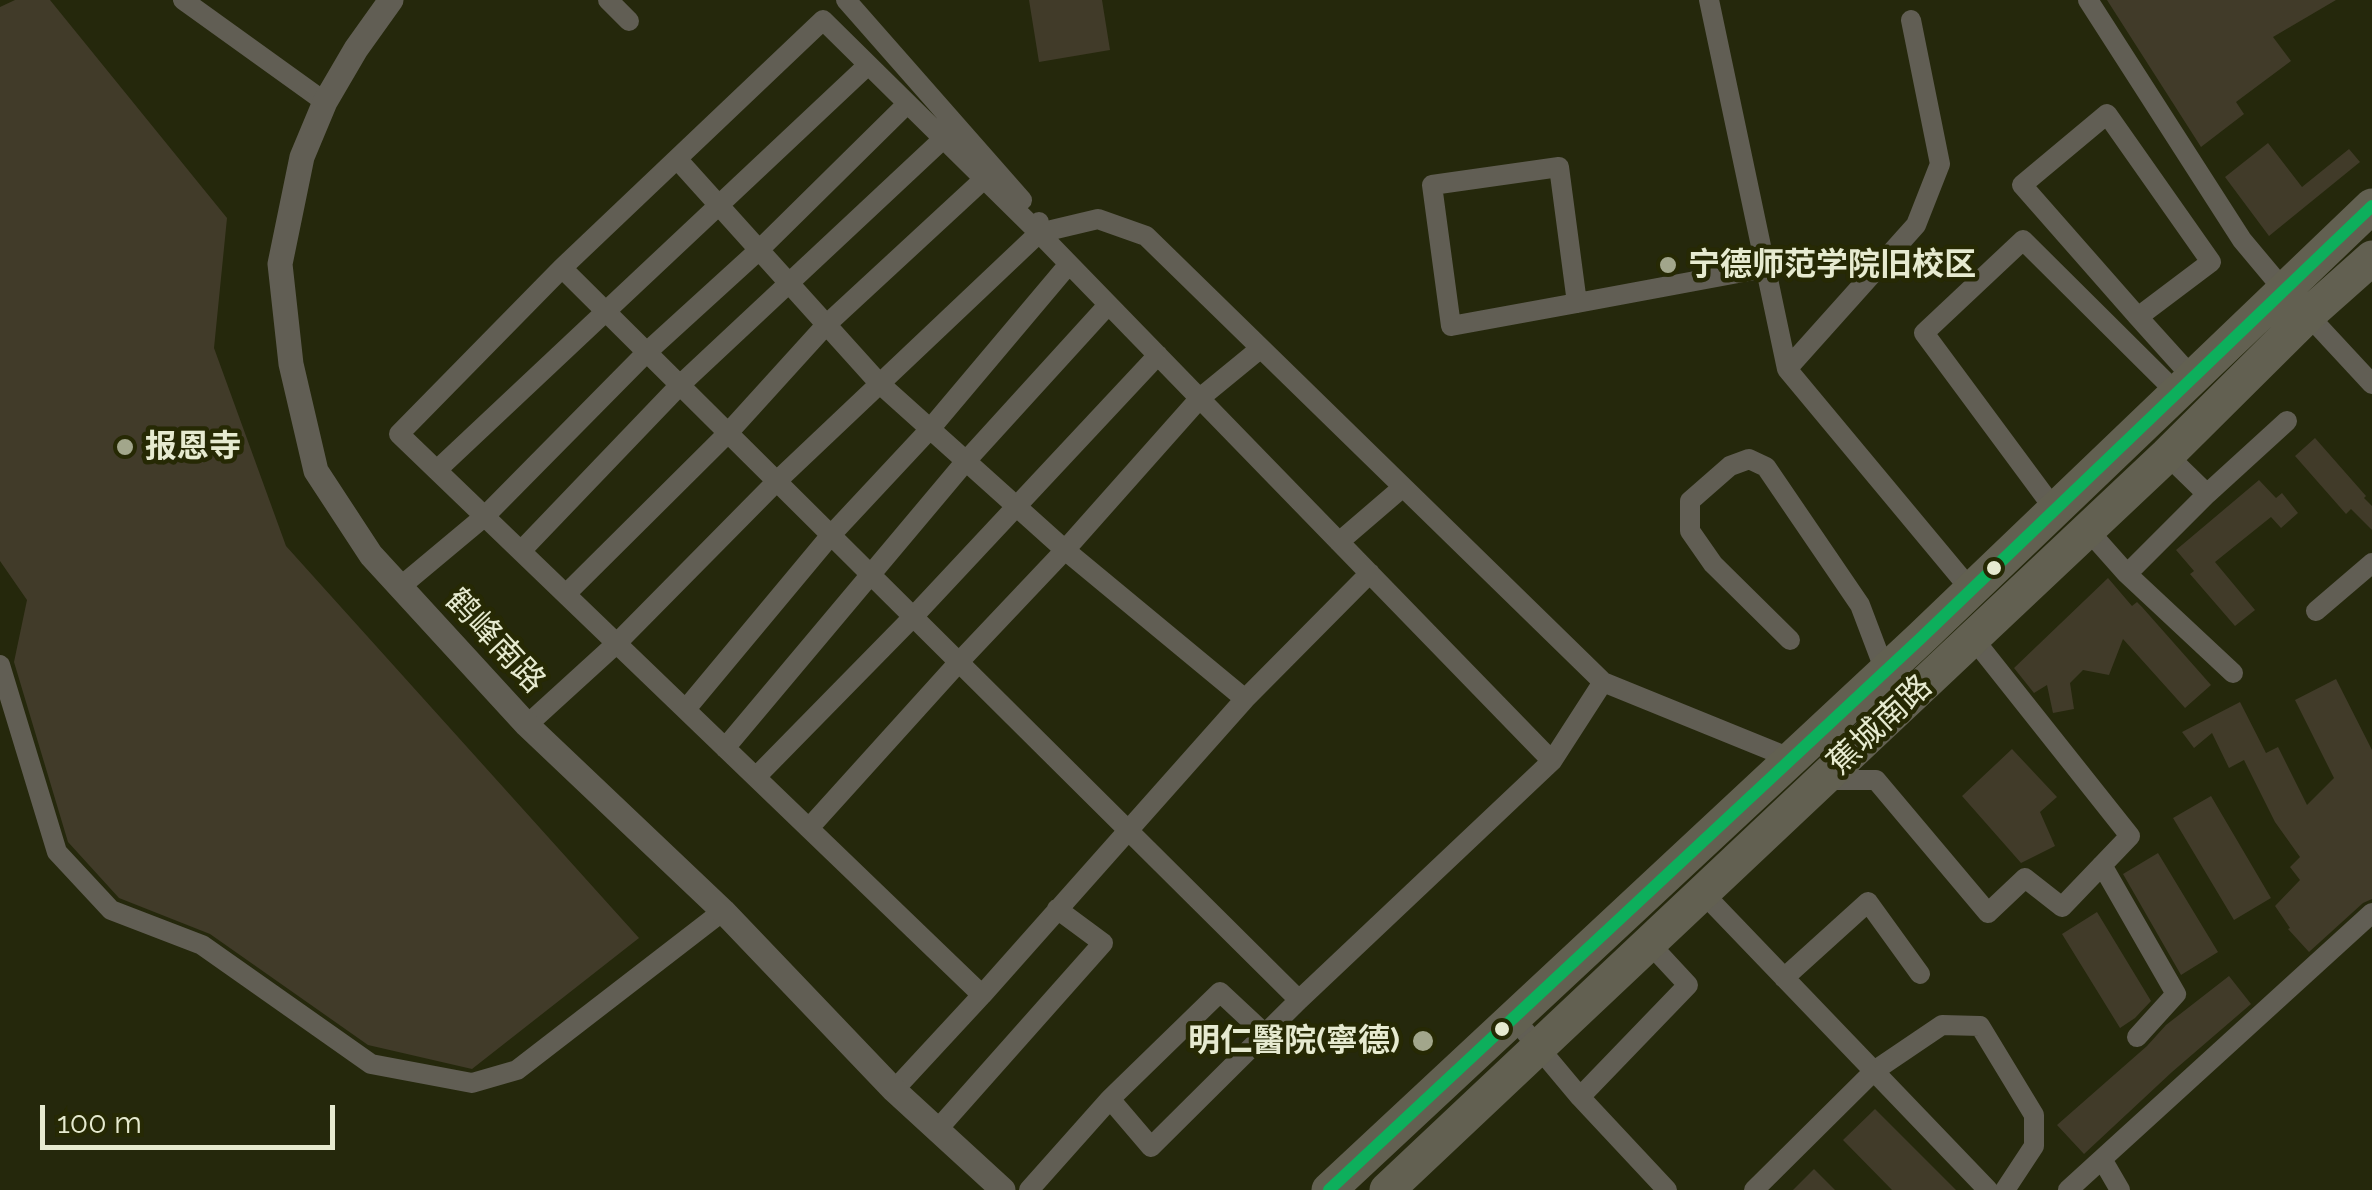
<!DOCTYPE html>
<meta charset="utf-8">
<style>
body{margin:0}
#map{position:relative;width:2372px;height:1190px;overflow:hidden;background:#25280c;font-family:Raleway,sans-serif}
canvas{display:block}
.scale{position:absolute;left:40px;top:1105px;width:295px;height:45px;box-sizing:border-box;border:5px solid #e6ead0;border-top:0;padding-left:12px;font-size:30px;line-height:35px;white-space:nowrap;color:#e6ead0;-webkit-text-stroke:8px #262904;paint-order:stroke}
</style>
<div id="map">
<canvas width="2372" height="1190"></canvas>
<div class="scale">100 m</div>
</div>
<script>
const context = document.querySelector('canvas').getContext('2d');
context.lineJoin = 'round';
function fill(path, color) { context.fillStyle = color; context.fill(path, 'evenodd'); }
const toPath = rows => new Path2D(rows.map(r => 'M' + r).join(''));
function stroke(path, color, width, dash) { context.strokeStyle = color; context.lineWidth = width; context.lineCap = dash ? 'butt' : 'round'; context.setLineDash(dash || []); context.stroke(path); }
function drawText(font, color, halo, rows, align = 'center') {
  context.font = font + ' Raleway,"Noto Sans SC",sans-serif'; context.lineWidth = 9; context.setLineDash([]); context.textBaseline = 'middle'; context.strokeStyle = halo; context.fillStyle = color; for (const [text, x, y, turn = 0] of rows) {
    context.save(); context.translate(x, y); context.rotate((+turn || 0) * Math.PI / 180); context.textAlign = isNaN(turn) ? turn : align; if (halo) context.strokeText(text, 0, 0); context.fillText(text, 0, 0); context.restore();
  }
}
const building = toPath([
 [15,0,50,0,227,218,214,348,286,546,639,938,472,1069,368,1045,210,934,119,898,68,842,14,662,27,600,0,561,0,7],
 [1029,0,1102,0,1110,50,1039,62],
 [2107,0,2336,0,2273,37,2291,61,2236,102,2244,114,2201,147],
 [2268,143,2302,187,2349,149,2360,162,2269,236,2225,177],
 [2315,438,2366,496,2364,498,2372,506,2372,530,2351,509,2346,514,2295,456],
 [2259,480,2276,498,2282,493,2298,513,2281,528,2271,517,2215,562,2255,610,2235,626,2190,574,2194,571,2176,550],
 [2108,578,2132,606,2137,602,2142,607,2211,685,2185,708,2123,639,2109,675,2083,670,2070,683,2074,709,2053,713,2047,685,2034,693,2014,668],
 [2336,679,2372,750,2372,899,2363,903,2309,952,2288,929,2290,928,2275,906,2300,880,2290,867,2300,857,2275,822,2244,760,2229,768,2212,733,2194,748,2182,732,2240,702,2266,753,2278,747,2307,805,2334,778,2295,700],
 [2012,749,2057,797,2040,812,2055,846,2021,863,1962,796],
 [2211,796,2271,898,2234,920,2173,818],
 [2158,853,2218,952,2181,975,2123,874],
 [2097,912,2151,1001,2135,1018,2120,1028,2062,934],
 [2229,976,2251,1004,2172,1072,2084,1154,2057,1125,2147,1046,2166,1025],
 [1875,1109,1956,1190,1892,1190,1843,1140],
 [1814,1169,1835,1190,1793,1190]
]);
const minor = toPath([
 [183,0,325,102],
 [608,0,629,21],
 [846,0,1022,200],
 [1709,0,1787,369,1971,590],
 [2088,0,2242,240,2283,289],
 [678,160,879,383,1065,550,1245,699,1370,573],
 [1039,222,1039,233,1098,219,1146,236,1603,682,1790,758],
 [562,268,1299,1000,1552,761],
 [1577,303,1559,167,1432,185,1451,326,1577,303,1765,268],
 [2308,315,2372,384],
 [2138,317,2211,262,2107,114,2022,185,2138,317,2193,378],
 [1787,369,1916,225,1940,164,1911,20],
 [2167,455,2207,494,2127,574,2233,673],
 [437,470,868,65],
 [2207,494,2287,421],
 [2055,510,1924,333,2023,240,2177,393],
 [2087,529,2127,574],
 [1339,542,1403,487],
 [521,551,680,385,943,139],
 [400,587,485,516,647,352,759,250,907,104],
 [566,594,728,433,826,325,984,179],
 [2316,611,2372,563],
 [1790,640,1713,564,1690,531,1690,501,1730,466,1749,459,1766,467,1860,605,1885,671],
 [0,665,57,852,111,910,202,945,371,1064,472,1083,517,1070,723,911],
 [1245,699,982,995,399,434,562,268,823,20,1039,233,1552,761,1603,682],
 [686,709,831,535,930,429,1069,264],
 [527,725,617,643,777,481,1039,233],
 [725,748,966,461,1108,305],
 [756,777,913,617,1158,355],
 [1821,780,1876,780,1988,913,2025,878,2062,907,2130,836,1972,637],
 [809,828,959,662,1065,550,1200,398,1261,348],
 [2102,865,2176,994,2137,1037],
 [1702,892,1988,1190],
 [1784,978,1868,902,1920,974],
 [1513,1017,1580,1097,1667,1190],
 [894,1090,982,995],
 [1580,1097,1688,985,1649,943],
 [1110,1099,1220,992,1265,1034],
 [937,1130,1103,943,1057,909],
 [2102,1159,2120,1190],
 [1029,1190,1110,1099,1151,1147,1299,1000],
 [1754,1190,1874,1071,1942,1025,1980,1026,2034,1115,2034,1146,2005,1190],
 [2068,1190,2372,913]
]);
const tertiary = toPath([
 [391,0,356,49,325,102,302,157,280,264,291,364,316,471,371,555,527,725,723,911,894,1090,1003,1190]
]);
const trunk = toPath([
 [1329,1190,1921,638,2372,206],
 [1387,1190,2167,455,2308,315,2372,258]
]);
const bus1 = toPath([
 [1329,1190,1921,638,2372,206]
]);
const markers = [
 [1668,265,10,"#a2a68b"],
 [125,447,10,"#a2a68b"],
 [1994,568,9,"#e6ead0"],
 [1502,1029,9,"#e6ead0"],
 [1423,1041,12,"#a2a68b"]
];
const poiNames = [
 ["宁德师范学院旧校区",1688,265],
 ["报恩寺",145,447],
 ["明仁醫院(寧德)",1400,1041,"right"]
];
const streetNames = [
 ["鹤峰南路",495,641,47],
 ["蕉城南路",1880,725,-43]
];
fill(building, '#413b29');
stroke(minor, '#615e54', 20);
stroke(tertiary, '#615e54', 25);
stroke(trunk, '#626051', 35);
stroke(bus1, '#0daf5c', 12);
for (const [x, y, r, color] of markers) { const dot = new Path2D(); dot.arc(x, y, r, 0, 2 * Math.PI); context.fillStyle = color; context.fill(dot); stroke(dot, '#262904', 4); }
drawText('bold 32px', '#e6ead0', '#262904', poiNames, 'left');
drawText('32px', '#e6ead0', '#262904', streetNames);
</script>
